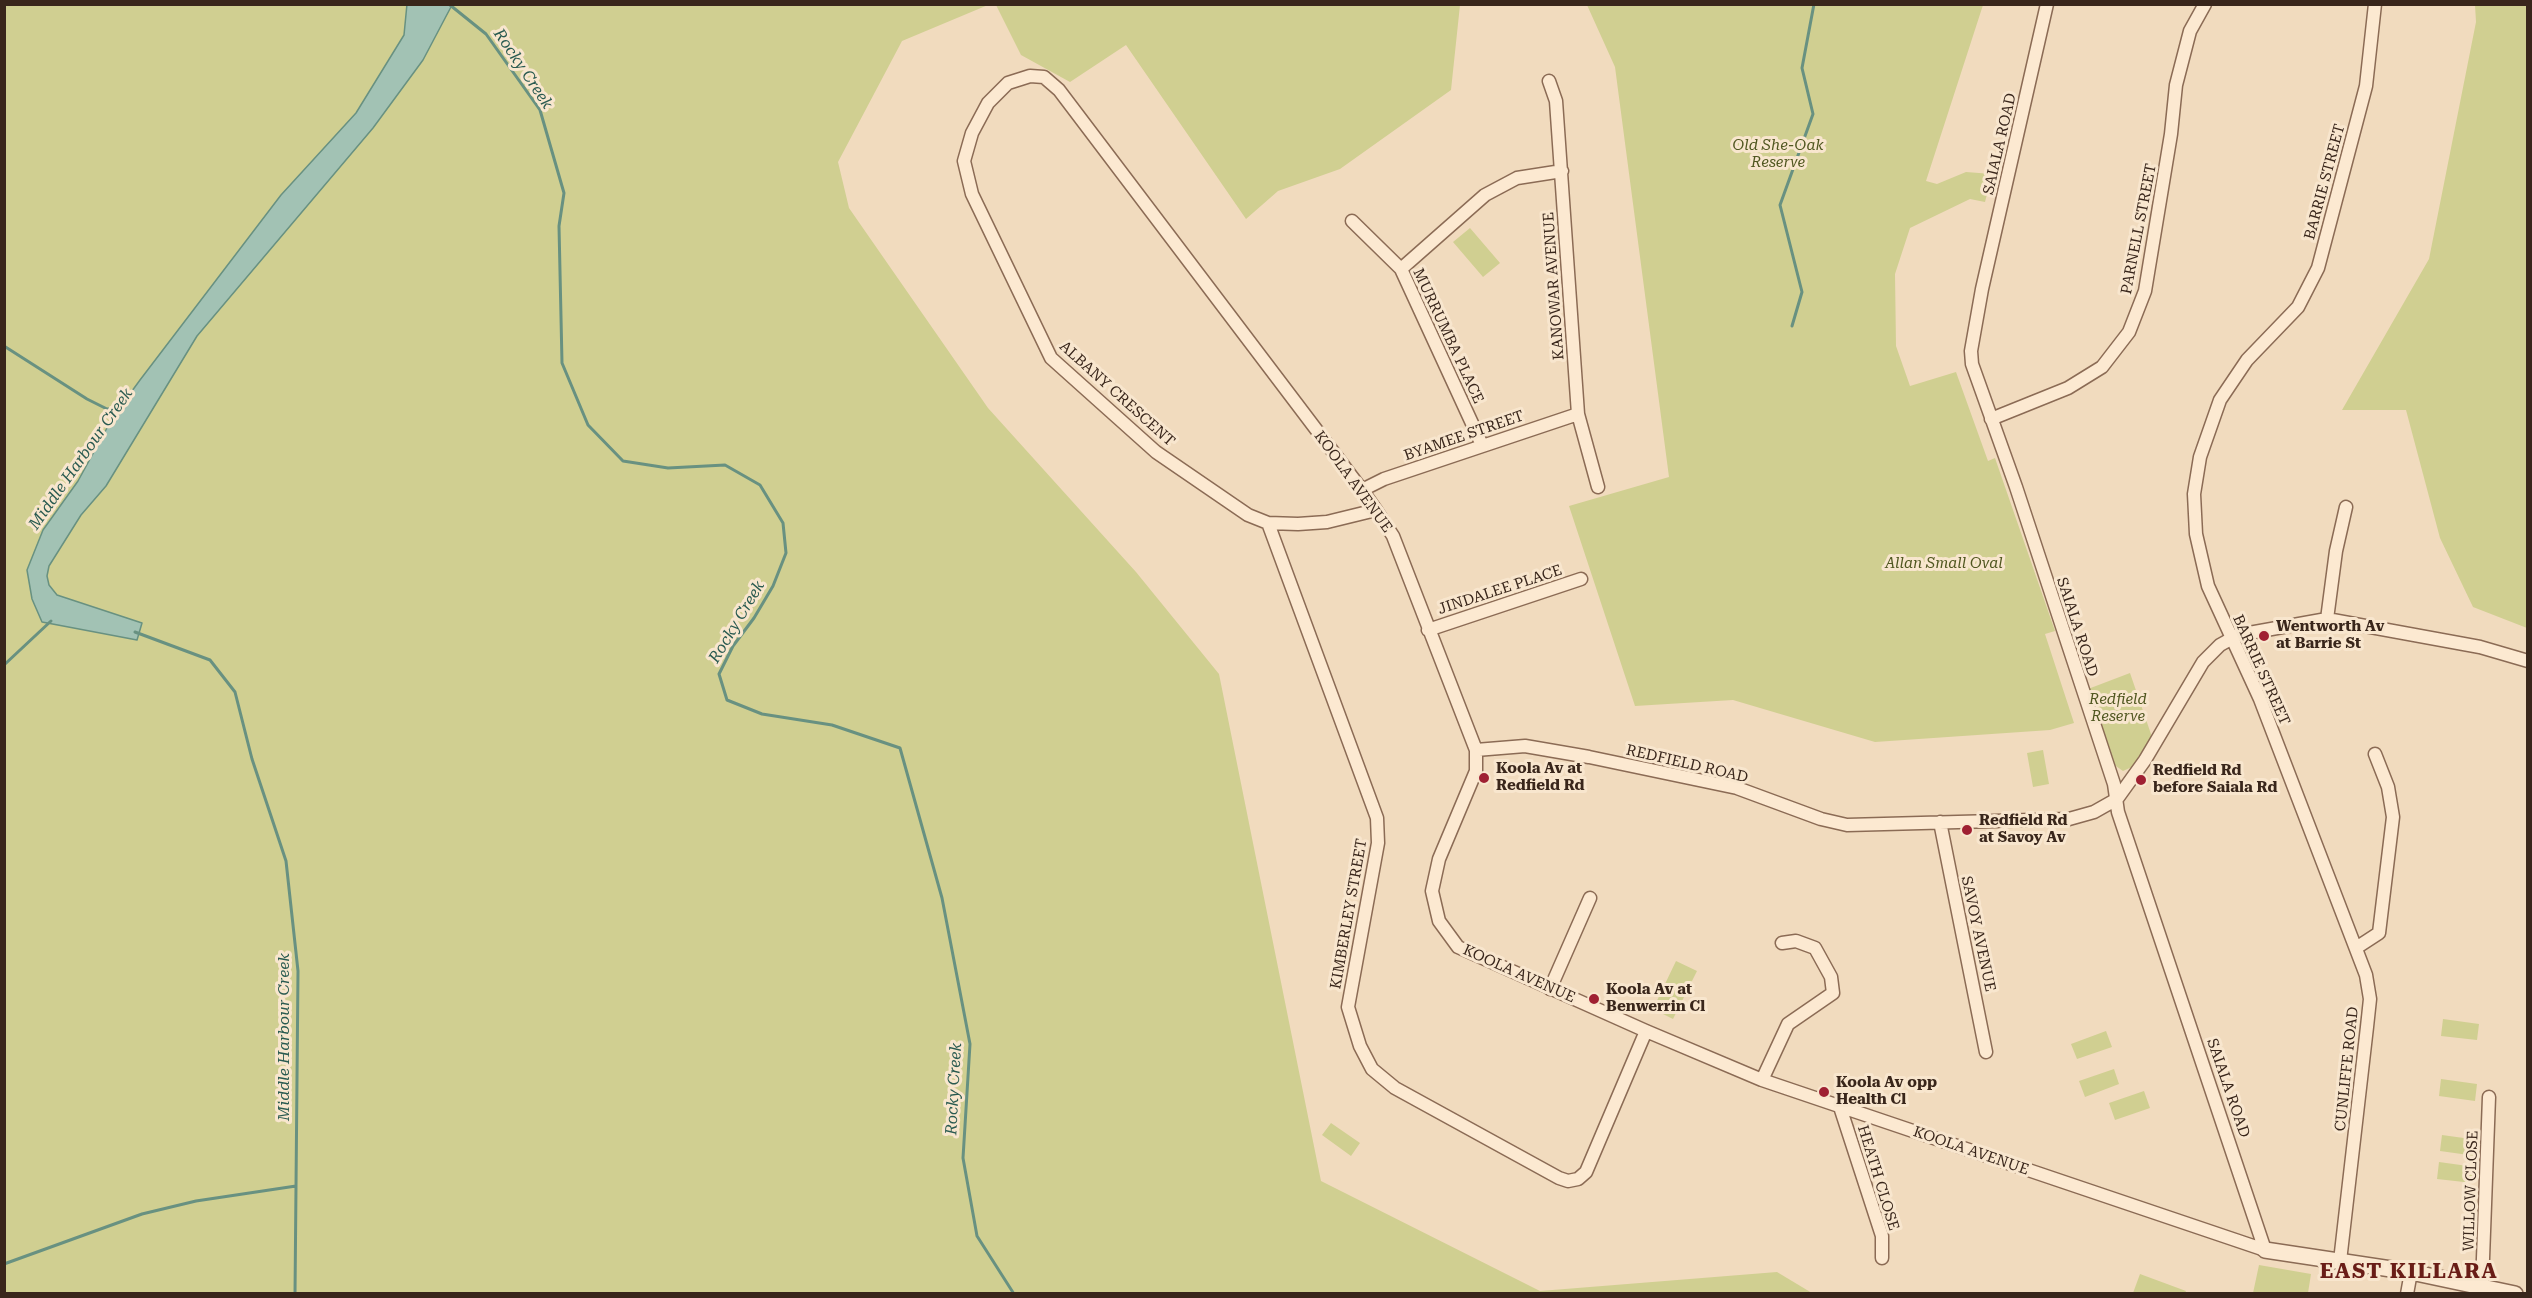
<!DOCTYPE html>
<style>
body{margin:0}
#map{position:relative;width:2532px;height:1298px;overflow:hidden;background:#f1dbbe;font-family:"Roboto Serif",serif}
canvas{display:block}
.frame{position:absolute;inset:0;border:6px solid #39261b;pointer-events:none}
</style>
<div id="map">
<canvas width="2532" height="1298"></canvas>
<div class="frame"></div>
</div>
<script>
const context = document.querySelector('canvas').getContext('2d');
context.lineJoin = 'round';
function fill(path, color) { context.fillStyle = color; context.fill(path, 'evenodd'); }
const toPath = rows => new Path2D(rows.map(r => 'M' + r).join(''));
function stroke(path, color, width, dash) { context.strokeStyle = color; context.lineWidth = width; context.lineCap = dash ? 'butt' : 'round'; context.setLineDash(dash || []); context.stroke(path); }
function drawText(font, color, halo, rows, align = 'center') {
  context.font = font + ' "Roboto Serif",serif'; context.lineWidth = 6; context.setLineDash([]); context.textBaseline = 'middle'; context.strokeStyle = halo; context.fillStyle = color; for (const [text, x, y, turn = 0] of rows) {
    context.save(); context.translate(x, y); context.rotate((+turn || 0) * Math.PI / 180); context.textAlign = isNaN(turn) ? turn : align; if (halo) context.strokeText(text, 0, 0); context.fillText(text, 0, 0); context.restore();
  }
}
const green = toPath([
 [5,5,988,5,902,41,838,162,849,208,988,408,1136,572,1219,674,1321,1181,1540,1291,1777,1272,1812,1293,5,1294],
 [996,5,1460,5,1451,90,1340,169,1278,191,1246,219,1126,45,1070,82,1021,55],
 [1587,5,1983,5,1926,181,1937,184,1966,172,1992,174,1985,202,1970,199,1910,228,1895,274,1896,346,1910,386,1956,372,1988,461,1995,458,2055,631,2045,634,2074,723,2050,730,1875,742,1733,700,1635,706,1569,506,1669,477,1615,67],
 [2475,5,2527,5,2527,628,2473,607,2440,538,2406,410,2342,410,2429,259,2476,22],
 [1470,228,1500,263,1483,277,1453,242],
 [2130,673,2152,737,2134,766,2123,771,2113,764,2088,689],
 [2043,750,2049,784,2033,787,2027,753],
 [1676,961,1697,971,1673,1019,1653,1009],
 [2443,1019,2479,1024,2477,1040,2441,1036],
 [2106,1031,2112,1047,2077,1059,2071,1044],
 [2114,1069,2119,1084,2085,1097,2079,1081],
 [2441,1079,2477,1084,2475,1101,2439,1096],
 [2144,1091,2150,1108,2115,1120,2109,1103],
 [1331,1123,1360,1143,1351,1156,1322,1135],
 [2442,1135,2478,1140,2476,1156,2440,1151],
 [2439,1162,2475,1167,2473,1183,2437,1179],
 [2259,1265,2311,1274,2308,1293,2253,1293],
 [2140,1274,2186,1291,2185,1293,2133,1293]
]);
const water = toPath([
 [407,4,452,5,423,60,373,128,197,336,106,486,81,515,49,566,47,576,49,585,57,595,142,623,137,640,42,622,32,599,27,570,43,530,78,481,113,417,140,380,281,195,356,113,404,35,407,4]
]);
const stream = toPath([
 [450,5,486,34,540,110,564,193,559,226,562,363,588,425,623,461,668,468,725,465,760,485,783,523,786,553,773,586,754,618,733,646,719,674,727,700,762,714,832,725,900,748,942,898,970,1044,963,1158,977,1236,1014,1294],
 [1792,326,1802,292,1780,205,1813,114,1802,68,1814,4],
 [4,346,87,399,107,409,123,408],
 [135,632,210,660,235,692,252,759,286,861,298,971,295,1294],
 [4,665,51,621],
 [4,1264,142,1214,196,1201,296,1186]
]);
const minor = toPath([
 [1549,81,1556,101,1578,414,1598,487],
 [1352,221,1401,269,1482,445],
 [1401,269,1485,195,1517,178,1562,171],
 [1991,419,2068,388,2102,367,2129,332,2145,291,2171,134,2176,85,2190,31,2205,4],
 [1362,490,1384,479,1578,414],
 [1376,510,1327,522,1298,524,1268,523,1248,515,1156,452,1051,358,972,194,964,161,972,133,988,103,1008,83,1030,76,1044,77,1059,90,1362,490,1376,510,1393,536,1476,750,1476,771,1439,859,1432,891,1439,921,1458,947,1646,1031,1762,1080,2265,1250,2118,812,2114,784,2016,487,1972,364,1971,351,1982,289,2047,4],
 [1268,523,1377,818,1378,843,1348,1007,1360,1046,1372,1069,1395,1088,1559,1178,1568,1181,1578,1179,1586,1172,1646,1031],
 [2327,619,2336,551,2346,507],
 [1428,630,1581,579],
 [1476,750,1525,746,1589,757,1737,788,1821,819,1847,825,2069,819,2094,812,2117,799,2145,760,2203,662,2220,645,2238,635,2327,619,2480,647,2528,661],
 [1940,822,1986,1052],
 [2356,948,2379,933,2393,817,2388,787,2375,754],
 [1550,989,1590,898],
 [1762,1080,1788,1024,1833,993,1831,977,1815,948,1796,941,1782,943],
 [1840,1107,1882,1236,1882,1258],
 [2340,1261,2367,1027,2370,999,2366,975,2260,699,2208,586,2196,534,2194,494,2200,457,2220,400,2247,360,2298,307,2318,268,2366,86,2375,4],
 [2482,1285,2489,1097],
 [2407,1294,2411,1272]
]);
const tertiary = toPath([
 [2265,1250,2411,1272,2515,1294]
]);
const markers = [
 [2264,636,6,"#9f2032"],
 [1484,778,6,"#9f2032"],
 [2141,780,6,"#9f2032"],
 [1967,830,6,"#9f2032"],
 [1594,999,6,"#9f2032"],
 [1824,1092,6,"#9f2032"]
];
const streetNames = [
 ["SAIALA ROAD",2000,144,-77],
 ["BARRIE STREET",2325,182,-75],
 ["PARNELL STREET",2139,229,-79],
 ["KANOWAR AVENUE",1554,286,-94],
 ["MURRUMBA PLACE",1448,336,65],
 ["ALBANY CRESCENT",1117,394,42],
 ["BYAMEE STREET",1464,436,-19],
 ["KOOLA AVENUE",1353,482,54],
 ["JINDALEE PLACE",1500,590,-18],
 ["SAIALA ROAD",2077,627,72],
 ["BARRIE STREET",2261,670,66],
 ["REDFIELD ROAD",1687,764,13],
 ["KIMBERLEY STREET",1349,914,-80],
 ["SAVOY AVENUE",1978,934,78],
 ["KOOLA AVENUE",1519,974,24],
 ["CUNLIFFE ROAD",2347,1069,-84],
 ["SAIALA ROAD",2228,1088,71],
 ["KOOLA AVENUE",1971,1151,19],
 ["HEATH CLOSE",1878,1178,73],
 ["WILLOW CLOSE",2471,1191,-88]
];
const parkNames = [
 ["Old She-Oak",1778,146],
 ["Reserve",1778,163],
 ["Allan Small Oval",1944,564],
 ["Redfield",2118,700],
 ["Reserve",2118,717]
];
const poiNames = [
 ["Wentworth Av",2276,627],
 ["at Barrie St",2276,644],
 ["Koola Av at",1496,769],
 ["Redfield Rd",1496,786],
 ["Redfield Rd",2153,771],
 ["before Saiala Rd",2153,788],
 ["Redfield Rd",1979,821],
 ["at Savoy Av",1979,838],
 ["Koola Av at",1606,990],
 ["Benwerrin Cl",1606,1007],
 ["Koola Av opp",1836,1083],
 ["Health Cl",1836,1100]
];
const waterNames = [
 ["Rocky Creek",523,69,56],
 ["Middle Harbour Creek",81,459,-55],
 ["Rocky Creek",737,622,-59],
 ["Middle Harbour Creek",284,1037,-90],
 ["Rocky Creek",954,1089,-87]
];
const districtNames = [
 ["EAST KILLARA",2409,1272]
];
fill(green, '#d0cf91');
fill(water, '#a2c2b4');
stroke(water, '#689181', 1.5);
stroke(stream, '#689181', 3);
stroke(minor, '#8b6b55', 15);
stroke(tertiary, '#8b6b55', 18);
stroke(minor, '#fce9d1', 12);
stroke(tertiary, '#fce9d1', 15);
for (const [x, y, r, color] of markers) { const dot = new Path2D(); dot.arc(x, y, r, 0, 2 * Math.PI); context.fillStyle = color; context.fill(dot); stroke(dot, '#f8e6ce', 2); }
drawText('15px', '#39261b', '#f8e6ce', streetNames);
drawText('italic 15px', '#505720', '#f8e6ce', parkNames);
drawText('bold 15px', '#39261b', '#f8e6ce', poiNames, 'left');
drawText('italic 16px', '#295a50', '#f8e6ce', waterNames);
context.letterSpacing = '1.5px';
drawText('bold 21px', '#691d17', '#f8e6ce', districtNames);
context.letterSpacing = '0px';
</script>
